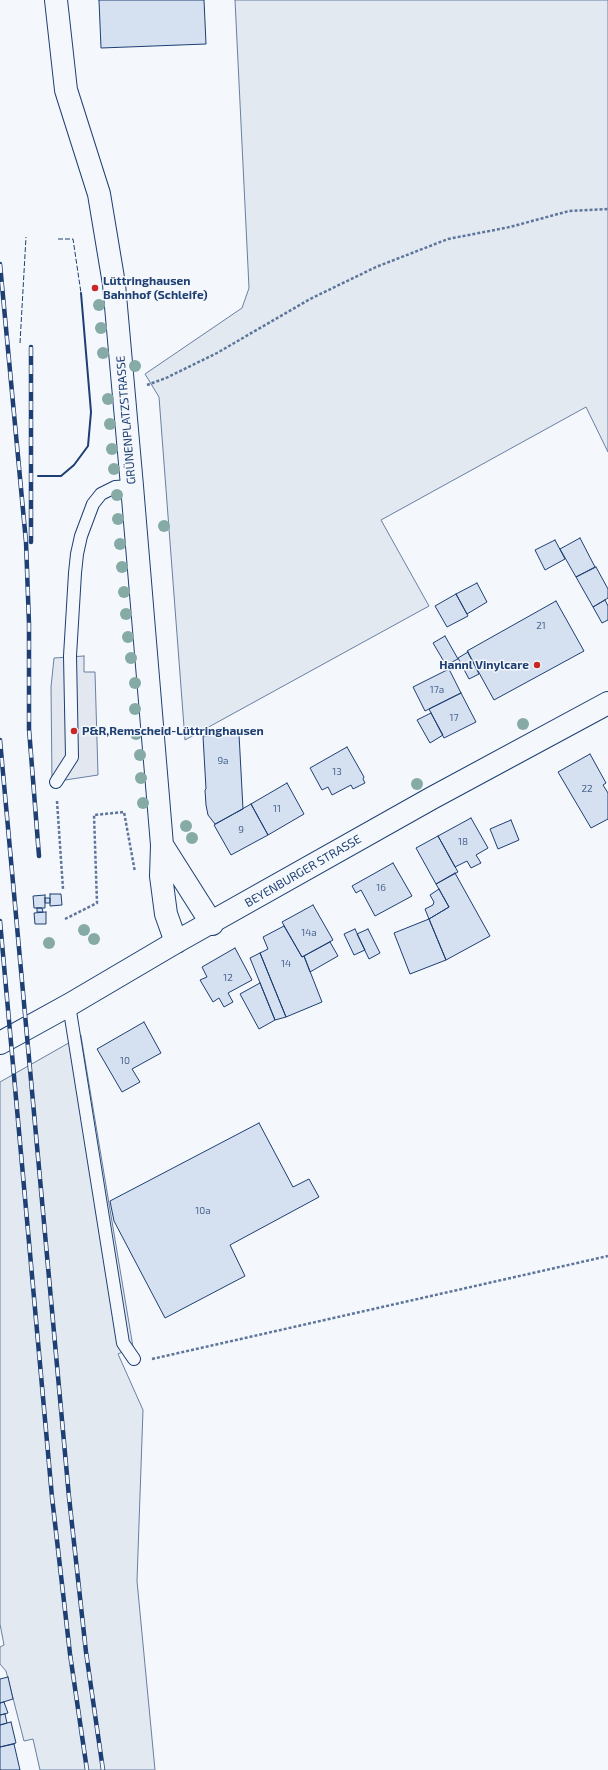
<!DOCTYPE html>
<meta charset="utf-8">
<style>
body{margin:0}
canvas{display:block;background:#f4f7fb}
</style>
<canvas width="608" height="1770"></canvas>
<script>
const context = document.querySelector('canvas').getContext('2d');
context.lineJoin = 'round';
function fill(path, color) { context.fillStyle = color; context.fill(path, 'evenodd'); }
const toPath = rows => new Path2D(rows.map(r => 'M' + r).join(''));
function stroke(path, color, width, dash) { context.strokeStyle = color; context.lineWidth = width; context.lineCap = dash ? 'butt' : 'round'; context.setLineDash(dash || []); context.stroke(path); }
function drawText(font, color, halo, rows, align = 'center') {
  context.font = font + ' "Exo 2",sans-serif'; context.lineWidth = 3; context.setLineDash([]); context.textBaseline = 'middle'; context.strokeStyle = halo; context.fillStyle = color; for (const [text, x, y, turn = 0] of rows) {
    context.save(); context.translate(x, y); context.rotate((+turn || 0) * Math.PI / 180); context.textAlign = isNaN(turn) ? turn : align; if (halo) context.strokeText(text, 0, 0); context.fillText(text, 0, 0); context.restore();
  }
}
const green = toPath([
 [235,0,608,0,608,452,586,407,381,520,429,606,185,740,159,397,145,374,242,308,249,288,235,0],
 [81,1036,133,1347,118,1354,143,1410,137,1581,155,1770,40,1770,33,1739,24,1741,6,1671,0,1664,0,1647,4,1645,0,1624,0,1082,81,1036]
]);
const parking = toPath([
 [84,656,84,672,95,672,98,775,52,782,51,687,54,658,84,656]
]);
const building = toPath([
 [99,0,204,0,206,44,101,48,99,0],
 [580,538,595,567,576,577,560,549,580,538],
 [555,540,565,559,545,570,535,550,555,540],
 [596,567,608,589,608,598,593,607,576,577,596,567],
 [477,583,487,602,467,614,456,594,477,583],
 [456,594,468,616,447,627,435,606,456,594],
 [605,600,608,606,608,620,602,623,593,607,605,600],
 [556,601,584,651,494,700,467,651,556,601],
 [445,636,458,659,446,665,433,643,445,636],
 [468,652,479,674,469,679,458,658,468,652],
 [449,669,461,693,425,711,413,687,449,669],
 [461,693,476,722,444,738,429,709,461,693],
 [431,713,443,735,430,743,417,720,431,713],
 [239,734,243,809,215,824,208,815,206,805,205,790,206,789,203,736,239,734],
 [347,747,364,777,363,779,365,783,353,789,351,785,332,795,328,787,322,790,310,768,347,747],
 [590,754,606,783,603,785,608,793,608,819,591,828,558,772,590,754],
 [287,783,304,814,268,835,251,804,287,783],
 [251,804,268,835,231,855,214,825,251,804],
 [471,818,488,848,476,855,481,863,471,868,467,861,455,867,438,836,471,818],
 [511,820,519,840,498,849,490,829,511,820],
 [438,836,458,872,436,884,416,848,438,836],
 [393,863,412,896,375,916,361,890,356,893,352,886,393,863],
 [455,873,490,936,446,960,429,919,449,907,436,884,455,873],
 [439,889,449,907,429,919,425,909,433,905,434,902,430,895,439,889],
 [50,894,61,894,62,905,50,906,50,894],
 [45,895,45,908,34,908,33,896,45,895],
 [45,898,50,898,50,903,45,903,45,898],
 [313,905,333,940,302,957,282,922,313,905],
 [37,908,42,908,43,912,37,912,37,908],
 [46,912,46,924,35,924,34,913,46,912],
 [429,919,446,960,410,974,394,933,429,919],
 [284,926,302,957,304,956,322,1002,286,1017,260,953,268,949,263,937,284,926],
 [355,929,365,950,354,955,344,934,355,929],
 [368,929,380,953,369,959,357,934,368,929],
 [330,942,338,956,310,972,304,956,330,942],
 [235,948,252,980,228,993,233,1002,224,1007,219,998,213,1002,200,980,207,977,202,967,235,948],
 [260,953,286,1017,275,1020,250,958,260,953],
 [260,983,275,1020,259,1029,240,994,260,983],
 [144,1022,161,1053,132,1069,140,1082,122,1092,97,1049,144,1022],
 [259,1123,293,1187,309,1179,319,1197,230,1245,245,1276,165,1318,114,1221,110,1201,259,1123],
 [8,1677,13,1699,0,1703,0,1679,8,1677],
 [4,1702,8,1713,0,1715,0,1703,4,1702],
 [5,1714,7,1723,0,1725,0,1715,5,1714],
 [11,1722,16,1743,0,1747,0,1725,11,1722],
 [14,1744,20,1770,0,1770,0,1747,14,1744]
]);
const path = toPath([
 [147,385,166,378,217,353,310,299,376,267,448,239,510,227,569,211,608,209],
 [57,801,63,889],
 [65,919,97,903,94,815,124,812,135,872],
 [152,1359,608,1256]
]);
const lane = toPath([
 [56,782,72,757,70,656,75,573,77,554,81,536,93,504,101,494,115,487,132,486],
 [69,1005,123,1343,134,1359]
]);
const street = toPath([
 [56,0,66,90,99,194,114,284,132,486,162,845,161,876,166,914,176,942],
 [162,845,212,924]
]);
const secondary = toPath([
 [0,1043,69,1005,176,942,432,798,608,703]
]);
const rail = toPath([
 [0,264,26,542,29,624,29,729,39,856],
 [31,347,31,542],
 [0,740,69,1497,86,1652,103,1770],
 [0,921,52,1497,70,1654,87,1770]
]);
const fence = toPath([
 [58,239,73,239,81,293],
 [20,343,26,237]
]);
const wall = toPath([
 [38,476,61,476,74,465,88,446,91,412,81,293]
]);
const trees = [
 [99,305],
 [101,328],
 [103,353],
 [135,366],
 [108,399],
 [110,424],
 [112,449],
 [114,469],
 [117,495],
 [118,519],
 [164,526],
 [120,544],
 [122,567],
 [124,592],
 [126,614],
 [128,637],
 [131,658],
 [135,683],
 [135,709],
 [523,724],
 [136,734],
 [140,755],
 [141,778],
 [417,784],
 [143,803],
 [186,826],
 [192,838],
 [84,930],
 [94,939],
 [49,943]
];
const markers = [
 [95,288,4,"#c62828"],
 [537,665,4,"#c62828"],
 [74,731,4,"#c62828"]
];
const numberNames = [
 ["21",541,626],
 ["17a",437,690],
 ["17",454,718],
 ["9a",223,761],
 ["13",337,772],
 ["22",587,789],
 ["11",277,809],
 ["9",241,830],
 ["18",463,842],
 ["16",381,888],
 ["14a",309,933],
 ["14",286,964],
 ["12",228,978],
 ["10",125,1061],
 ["10a",203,1211]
];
const poiNames = [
 ["Lüttringhausen",103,281],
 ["Bahnhof (Schleife)",103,295],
 ["Hannl Vinylcare",529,665,"right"],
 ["P&R,Remscheid-Lüttringhausen",82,731]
];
const streetNames = [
 ["GRÜNENPLATZSTRASSE",126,420,-95],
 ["BEYENBURGER STRASSE",303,871,-30]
];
fill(green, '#e3e9f0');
stroke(green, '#687fa3', 1);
fill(parking, '#e3e8f0');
stroke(parking, '#687fa3', 1);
fill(building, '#d5e0f0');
stroke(building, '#1d3f73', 1);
stroke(lane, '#1d3f73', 14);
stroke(street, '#1d3f73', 24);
stroke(secondary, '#1d3f73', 24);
stroke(path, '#5e769c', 2.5, [3, 2]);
stroke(lane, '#f4f7fb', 12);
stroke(street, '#f4f7fb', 22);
stroke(secondary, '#f4f7fb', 22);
stroke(rail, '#1d3f73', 4.5);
stroke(rail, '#f4f7fb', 3, [9]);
stroke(fence, '#1d3f73', 1, [5, 2]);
stroke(wall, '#1d3f73', 2);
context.fillStyle = '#86aba6';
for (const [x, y] of trees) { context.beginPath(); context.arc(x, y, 6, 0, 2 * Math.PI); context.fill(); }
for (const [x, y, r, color] of markers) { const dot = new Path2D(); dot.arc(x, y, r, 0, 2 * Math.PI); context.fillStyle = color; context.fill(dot); stroke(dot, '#f4f7fb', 1.5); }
drawText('10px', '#4b6792', null, numberNames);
drawText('bold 12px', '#1d3f73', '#f4f7fb', poiNames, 'left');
drawText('12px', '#1d3f73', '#f4f7fb', streetNames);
</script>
